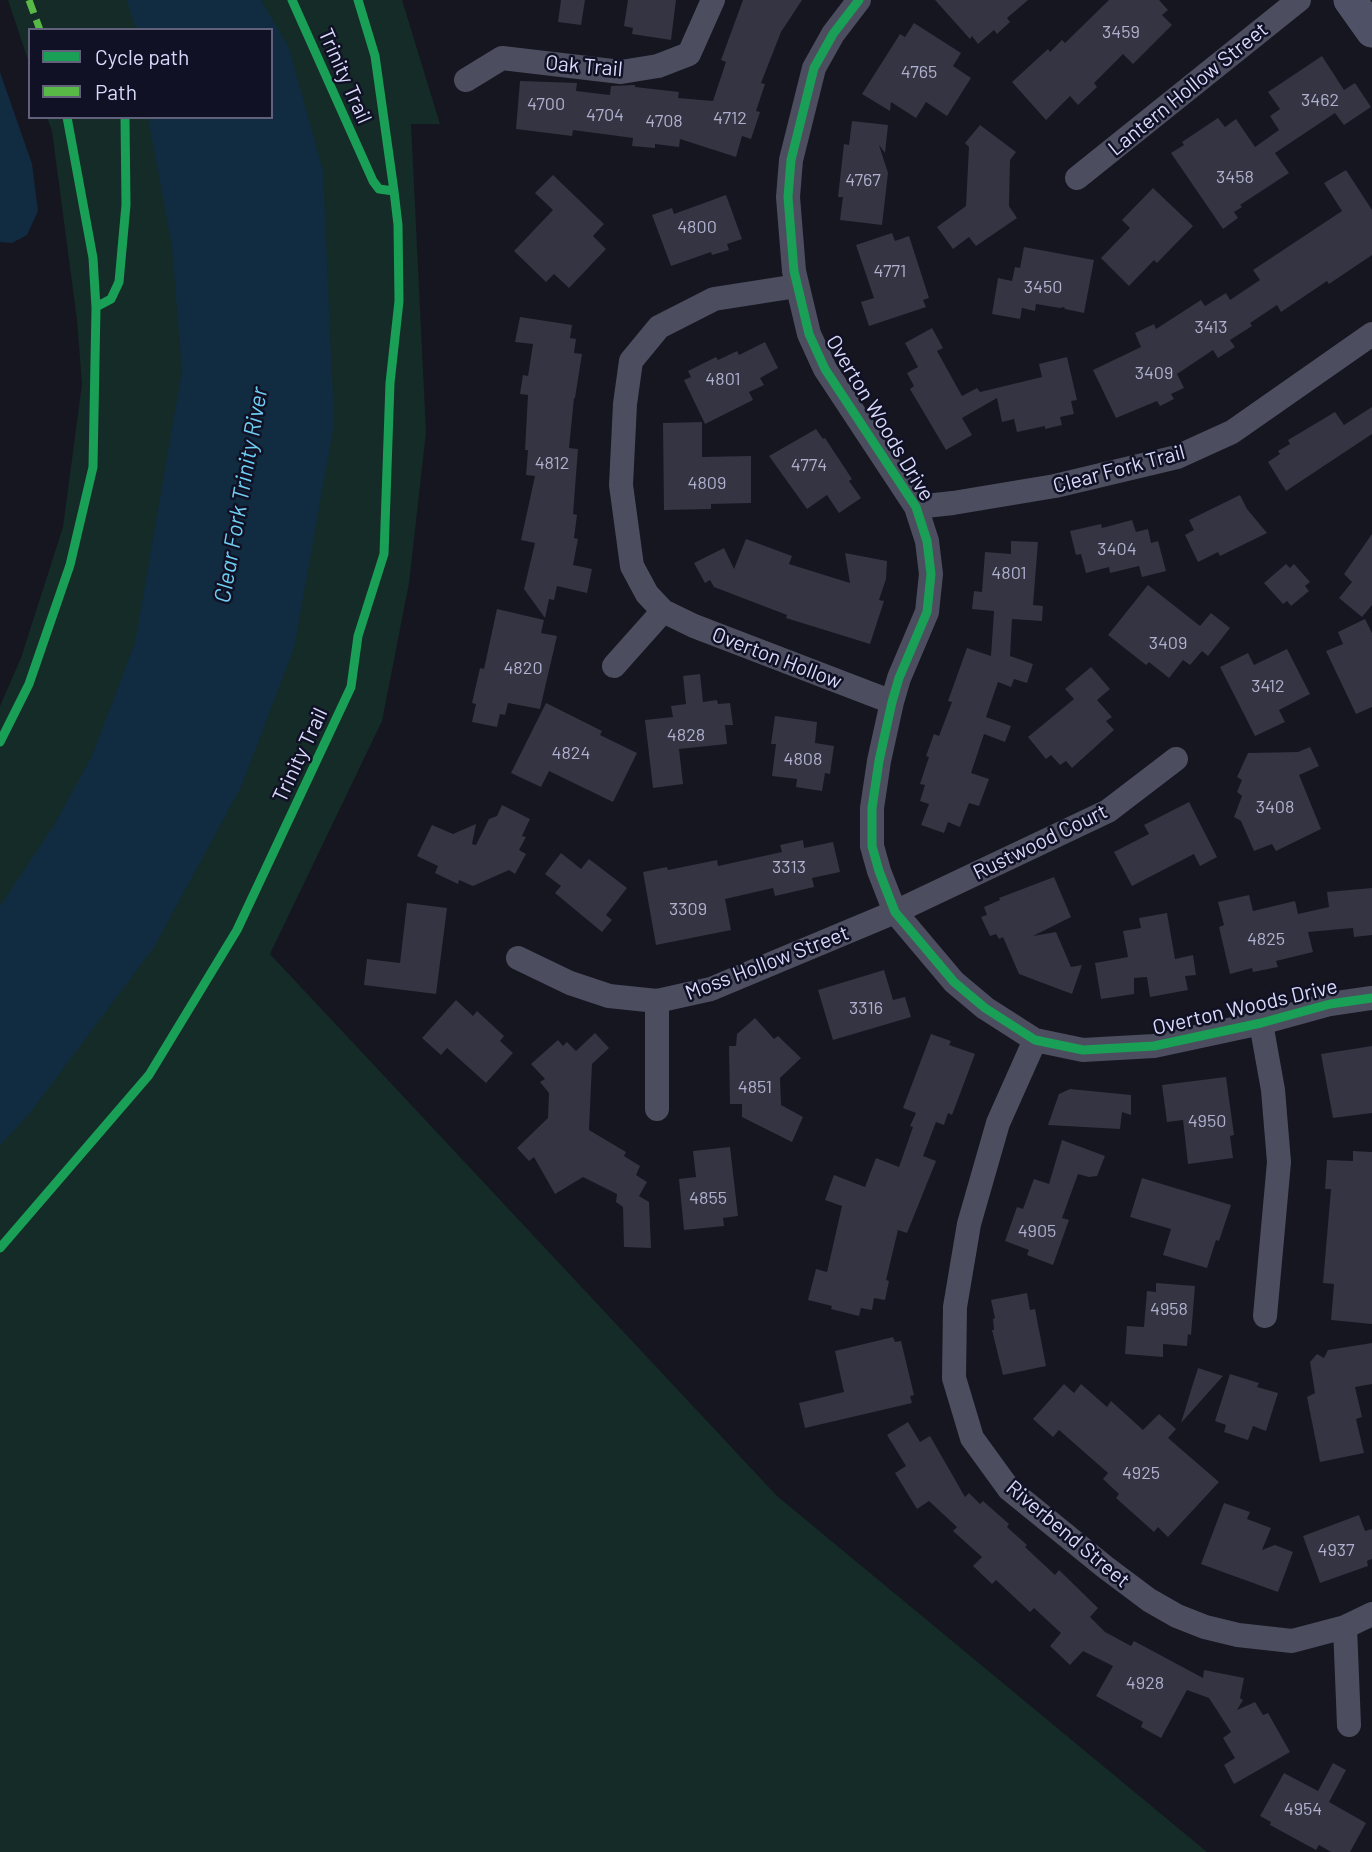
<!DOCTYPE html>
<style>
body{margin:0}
#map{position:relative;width:1372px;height:1852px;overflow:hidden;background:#161620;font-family:Barlow,sans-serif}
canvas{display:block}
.legend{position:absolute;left:28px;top:28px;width:245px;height:91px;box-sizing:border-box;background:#111125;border:2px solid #61617b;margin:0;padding:9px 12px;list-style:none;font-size:21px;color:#d8dafc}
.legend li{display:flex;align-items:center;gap:14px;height:35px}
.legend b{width:35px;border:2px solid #61617b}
</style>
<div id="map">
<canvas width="1372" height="1852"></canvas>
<ul class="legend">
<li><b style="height:9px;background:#1a9f57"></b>Cycle path</li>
<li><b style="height:9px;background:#58b947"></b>Path</li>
</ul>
</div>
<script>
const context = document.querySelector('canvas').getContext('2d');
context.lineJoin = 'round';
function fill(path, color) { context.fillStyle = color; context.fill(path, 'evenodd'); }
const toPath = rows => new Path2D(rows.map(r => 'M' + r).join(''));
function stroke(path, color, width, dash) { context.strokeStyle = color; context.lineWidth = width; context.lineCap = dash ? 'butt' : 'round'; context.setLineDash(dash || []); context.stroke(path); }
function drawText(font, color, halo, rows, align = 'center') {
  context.font = font + ' Barlow,sans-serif'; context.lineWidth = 5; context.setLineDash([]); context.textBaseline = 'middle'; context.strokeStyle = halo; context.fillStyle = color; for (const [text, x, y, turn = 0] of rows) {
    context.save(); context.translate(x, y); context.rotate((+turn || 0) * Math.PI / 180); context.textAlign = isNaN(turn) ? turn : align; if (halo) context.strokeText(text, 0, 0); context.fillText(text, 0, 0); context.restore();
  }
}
const green = toPath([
 [8,0,402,0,440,124,411,124,426,432,409,583,382,721,270,954,777,1496,1207,1852,0,1852,0,706,21,658,63,527,82,384,77,320,52,131,47,117,271,117,271,30,30,30,30,66]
]);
const water = toPath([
 [127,0,261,0,289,48,323,171,334,424,294,648,241,787,154,947,30,1113,0,1145,0,906,54,825,92,756,135,643,182,371,172,246,148,117,271,117,271,30,136,30],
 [0,72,32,164,38,211,27,235,12,243,0,242]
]);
const building = toPath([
 [561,0,585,0,581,25,558,22],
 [628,0,676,0,671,40,632,34,633,28,624,26],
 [743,0,802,0,781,32,761,83,765,84,756,111,760,112,751,139,742,136,736,157,680,139,679,147,655,144,655,148,632,146,633,138,573,130,572,136,516,129,520,81,577,83,576,91,610,95,611,86,635,85,635,87,679,92,678,98,713,101,726,62,721,60],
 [935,0,1028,0,1007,18,1010,22,997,34,994,30,978,44,972,36,970,39],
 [1109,0,1159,0,1168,10,1162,15,1172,25,1133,64,1123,54,1094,83,1097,87,1078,105,1070,96,1046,120,1012,82,1048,49,1050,52,1062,40,1065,43],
 [914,23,961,53,953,66,971,78,947,116,926,102,916,118,891,102,890,111,862,94,900,34,905,37],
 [1322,56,1344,90,1355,83,1371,107,1344,125,1335,113,1275,153,1289,173,1240,205,1242,207,1234,212,1238,218,1223,229,1171,153,1184,145,1182,142,1218,118,1225,127,1236,119,1255,147,1279,130,1270,116,1280,109,1268,92],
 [852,121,888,125,885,153,879,145,888,173,882,225,840,220,843,197,838,197,844,144,849,145],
 [980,125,1016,152,1010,160,1009,206,1017,218,976,246,969,237,953,249,937,227,966,206,969,147,965,143],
 [1346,170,1372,210,1372,255,1329,284,1327,281,1281,312,1277,305,1250,323,1252,326,1230,340,1235,347,1218,358,1213,350,1177,374,1184,388,1171,394,1174,399,1160,406,1157,401,1116,418,1093,370,1141,347,1135,333,1154,324,1156,329,1201,300,1205,306,1226,293,1230,300,1260,280,1253,270,1342,211,1324,183],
 [553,175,604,224,593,236,606,249,569,288,554,274,546,282,514,251,553,210,535,193],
 [1153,188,1193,226,1157,263,1154,260,1129,286,1101,258,1130,228,1122,220],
 [726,195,742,239,727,244,729,250,712,255,711,252,671,266,652,215,672,208,674,214],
 [892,233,895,241,909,236,929,298,923,300,926,307,869,326,861,302,874,298,856,245],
 [1024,247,1094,260,1084,313,1065,309,1064,307,1060,308,1036,304,1035,311,1022,308,1020,319,992,314,998,278,1012,281,1015,267,1020,268],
 [520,317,572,325,570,338,576,339,574,353,582,354,575,398,574,398,569,448,578,449,573,514,577,515,574,538,578,539,573,565,592,569,587,593,557,586,554,600,549,599,545,618,524,589,535,543,521,540,535,476,526,475,528,450,525,450,528,395,520,394,523,375,528,376,533,344,515,342],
 [932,328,943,348,937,351,962,396,977,388,980,392,1042,377,1039,364,1067,357,1077,400,1071,401,1074,414,1060,417,1062,425,1045,429,1045,426,1017,432,1014,419,1002,422,997,398,962,418,972,435,946,450,910,389,914,386,907,373,918,367,905,343],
 [765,342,778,368,760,378,764,385,749,392,753,400,705,424,684,380,691,377,688,371,716,357,718,360,737,351,739,355],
 [1372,407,1372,434,1286,491,1268,462,1280,454,1278,451,1290,444,1288,440,1335,412,1344,425],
 [702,422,702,457,751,456,751,503,711,504,711,509,664,510,663,423],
 [816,429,823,439,825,438,852,479,849,481,861,498,839,513,827,495,807,509,769,456],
 [1240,495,1247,509,1267,533,1220,556,1218,552,1198,562,1185,535,1194,530,1189,520],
 [1132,520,1136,532,1148,529,1151,543,1158,541,1166,571,1142,577,1139,566,1110,573,1109,567,1086,573,1081,554,1076,555,1070,531,1101,524,1102,528],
 [1372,534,1372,605,1362,617,1339,598,1352,582,1344,574],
 [746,539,792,556,789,564,850,583,845,553,887,561,886,579,879,600,884,601,870,644,786,618,787,615,714,587,710,580,705,583,694,563,724,548,734,569],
 [1011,541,1038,542,1033,605,1043,606,1042,621,1012,619,1010,656,1033,664,1027,683,1014,679,1011,687,998,682,986,717,1011,726,1005,742,984,734,971,773,989,779,979,806,969,803,960,827,948,822,944,833,921,825,929,804,920,801,925,785,920,784,929,757,926,756,934,734,939,736,952,702,948,701,967,648,991,656,994,611,972,609,974,591,982,592,985,552,1011,554],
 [1286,564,1290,568,1294,564,1310,582,1305,586,1309,591,1291,606,1287,601,1283,604,1264,583],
 [1148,585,1200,626,1211,613,1230,628,1208,656,1202,651,1190,665,1183,660,1169,678,1149,662,1146,665,1108,635],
 [497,609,544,620,541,633,557,636,540,709,508,703,505,715,500,714,497,727,472,722,476,704,472,703,480,668,484,669],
 [1365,619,1372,633,1372,707,1356,714,1326,651,1343,644,1338,632],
 [1287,649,1310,694,1279,710,1285,722,1255,736,1220,667,1248,653,1254,665],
 [1091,667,1110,689,1097,700,1112,717,1106,721,1114,730,1072,768,1066,761,1060,765,1051,755,1046,759,1028,737,1074,699,1065,689],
 [700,674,703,702,717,700,718,704,730,703,733,725,725,725,727,744,679,749,683,784,653,788,645,720,673,717,671,706,686,704,683,676],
 [546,703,602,731,600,735,637,753,613,802,549,771,541,787,511,773],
 [775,716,817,722,815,743,834,746,830,774,825,773,822,791,796,787,797,779,772,776,776,744,771,744],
 [1310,747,1319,766,1299,775,1321,829,1276,851,1272,844,1254,851,1241,821,1234,817,1242,796,1237,792,1242,780,1237,777,1248,753,1298,752],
 [1189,802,1217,857,1200,866,1194,854,1132,886,1114,852,1149,834,1144,825],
 [502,805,530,819,522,836,526,837,519,850,526,854,515,874,509,870,473,886,459,880,458,884,435,873,438,866,417,856,432,825,453,834,476,824,472,844,476,845,489,819,497,816],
 [803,840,804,848,833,842,840,872,812,878,814,887,775,896,773,888,725,899,731,930,656,945,643,872,667,867,668,870,717,860,718,866,782,852,780,845],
 [561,853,581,869,589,859,627,888,606,915,612,920,602,932,555,893,561,886,545,874],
 [1054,877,1071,917,1033,936,1056,932,1071,967,1082,965,1072,994,1019,974,1003,937,999,939,996,934,990,936,981,917,987,915,984,907,1000,900,999,898],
 [1372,888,1372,935,1354,937,1353,928,1308,932,1313,952,1276,961,1278,967,1253,972,1252,968,1230,974,1219,927,1224,925,1218,902,1249,895,1253,911,1295,901,1298,914,1329,907,1327,892],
 [407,903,447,908,436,994,364,985,367,959,400,963],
 [1167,913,1175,959,1193,955,1196,975,1185,976,1188,990,1150,997,1147,977,1134,978,1134,994,1101,999,1095,963,1128,957,1123,931,1141,928,1139,918],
 [884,970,893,1000,905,997,911,1017,833,1040,818,990],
 [456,1000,473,1016,477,1011,504,1036,500,1041,513,1053,486,1083,447,1048,441,1055,422,1038],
 [755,1018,774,1039,778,1036,801,1058,780,1078,781,1105,803,1117,792,1142,742,1117,742,1104,730,1104,729,1046,736,1046,737,1034],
 [595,1033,609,1048,592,1064,589,1130,626,1152,624,1156,640,1166,636,1175,647,1182,639,1196,649,1202,651,1248,624,1247,623,1207,616,1202,617,1194,583,1177,555,1194,534,1157,529,1161,517,1148,548,1118,549,1093,540,1082,545,1079,531,1064,558,1040,563,1046,567,1042,576,1051],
 [931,1034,951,1041,949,1045,975,1054,952,1115,948,1113,944,1125,936,1122,923,1156,936,1161,907,1233,898,1230,886,1280,889,1281,885,1300,874,1298,872,1310,861,1308,859,1316,831,1309,832,1306,808,1300,816,1269,827,1272,842,1206,825,1200,834,1175,865,1187,876,1158,899,1167,913,1127,910,1126,916,1113,903,1108],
 [1372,1046,1372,1113,1333,1118,1321,1054],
 [1226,1077,1234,1135,1230,1136,1233,1158,1188,1164,1183,1120,1167,1122,1162,1085],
 [1070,1089,1131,1095,1131,1115,1122,1112,1120,1129,1048,1125,1059,1094],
 [1062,1140,1105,1156,1097,1176,1089,1177,1078,1174,1062,1218,1069,1220,1053,1265,1027,1255,1029,1250,1005,1241,1017,1207,1023,1209,1034,1179,1049,1184],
 [730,1147,738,1216,723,1218,724,1226,684,1230,679,1179,696,1177,693,1151],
 [1353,1151,1372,1152,1372,1324,1331,1320,1334,1284,1323,1283,1331,1189,1325,1189,1327,1160,1353,1161],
 [1142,1178,1231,1205,1219,1241,1216,1240,1207,1268,1163,1255,1171,1229,1130,1217],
 [1156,1283,1195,1286,1191,1335,1188,1334,1187,1346,1163,1344,1163,1357,1125,1354,1127,1326,1144,1327,1147,1291,1156,1292],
 [1027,1293,1030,1310,1035,1309,1046,1366,1003,1375,992,1330,994,1330,993,1319,995,1318,991,1300],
 [893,1337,895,1342,901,1341,914,1395,910,1396,912,1403,805,1428,799,1403,844,1392,835,1351],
 [1372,1343,1372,1384,1355,1387,1362,1417,1356,1419,1364,1453,1320,1462,1307,1397,1315,1393,1310,1362,1317,1354,1324,1358,1328,1350],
 [1198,1368,1223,1376,1181,1423,1192,1387],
 [1230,1374,1259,1383,1257,1387,1278,1393,1266,1431,1253,1426,1248,1440,1224,1432,1226,1425,1215,1421],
 [1064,1384,1074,1393,1081,1384,1107,1407,1111,1401,1143,1430,1159,1414,1176,1429,1168,1438,1219,1482,1168,1537,1158,1527,1154,1532,1116,1498,1119,1494,1103,1479,1108,1473,1059,1430,1053,1437,1033,1419],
 [908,1422,920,1442,930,1436,965,1497,969,1493,980,1504,983,1501,1009,1524,1007,1527,1027,1545,1025,1547,1055,1575,1059,1570,1098,1608,1090,1617,1105,1632,1131,1646,1134,1641,1203,1678,1204,1670,1244,1678,1240,1698,1243,1700,1237,1710,1255,1702,1263,1715,1268,1713,1290,1752,1234,1784,1224,1765,1235,1758,1223,1738,1231,1732,1209,1698,1187,1690,1161,1738,1141,1727,1143,1722,1096,1696,1113,1666,1083,1651,1070,1665,1050,1646,1061,1633,1034,1608,1030,1612,996,1580,992,1584,973,1566,982,1557,953,1531,957,1527,929,1501,917,1509,895,1473,906,1466,887,1435],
 [1224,1503,1250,1512,1247,1519,1271,1528,1262,1550,1275,1545,1293,1552,1278,1592,1201,1564],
 [1359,1515,1365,1531,1372,1529,1372,1559,1367,1561,1368,1566,1320,1583,1303,1536],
 [1333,1763,1346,1770,1329,1802,1366,1823,1350,1852,1331,1852,1319,1845,1316,1850,1270,1825,1271,1822,1260,1816,1284,1773,1318,1791]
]);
const minor = toPath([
 [859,0,833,34,814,68,791,160,788,197,794,271,809,334,825,369,916,507,927,541,931,574,927,612,899,678,892,702,879,761,872,808,872,846,879,871,895,912,954,982,985,1008,1035,1040,1083,1050,1154,1046,1261,1023,1330,1004,1372,998],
 [466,80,502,58,621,72,658,66,689,54,713,0],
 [1077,178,1299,0],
 [797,286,714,299,659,327,631,361,625,404,621,485,632,566,647,594,663,611,694,626,892,702],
 [916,507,953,503,1055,486,1177,457,1232,432,1372,334],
 [614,666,663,611],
 [518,958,570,983,609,996,657,1001,711,989,895,912,1108,811,1176,759],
 [657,1001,657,1109],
 [1261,1023,1273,1090,1279,1162,1265,1316],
 [1035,1040,998,1123,969,1224,955,1307,954,1378,972,1438,1009,1489,1105,1567,1149,1600,1177,1616,1205,1627,1238,1635,1292,1641,1345,1627,1372,1614],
 [1345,1627,1349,1725]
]);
const secondary = toPath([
 [1350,0,1372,31]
]);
const quiet = toPath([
 [29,0,40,30]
]);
const cycleway = toPath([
 [292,0,373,181,379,189,394,191],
 [859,0,833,34,814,68,791,160,788,197,794,271,809,334,825,369,916,507,927,541,931,574,927,612,899,678,892,702,879,761,872,808,872,846,879,871,895,912,954,982,985,1008,1035,1040,1083,1050,1154,1046,1261,1023,1330,1004,1372,998],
 [96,307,111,299,119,282,126,205,125,117],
 [0,742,29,684,70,565,93,467,96,308,93,258,67,117],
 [0,1248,149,1075,237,930,351,687,358,636,384,554,390,383,399,301,398,225,394,191,375,56,358,0]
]);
const numberNames = [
 ["3459",1121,32],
 ["4765",919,72],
 ["3462",1320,100],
 ["4700",546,104],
 ["4704",605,115],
 ["4712",730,118],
 ["4708",664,121],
 ["3458",1235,177],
 ["4767",863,180],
 ["4800",697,227],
 ["4771",890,271],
 ["3450",1043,287],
 ["3413",1211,327],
 ["3409",1154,373],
 ["4801",723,379],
 ["4812",552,463],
 ["4774",809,465],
 ["4809",707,483],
 ["3404",1117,549],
 ["4801",1009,573],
 ["3409",1168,643],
 ["4820",523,668],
 ["3412",1268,686],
 ["4828",686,735],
 ["4824",571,753],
 ["4808",803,759],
 ["3408",1275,807],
 ["3313",789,867],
 ["3309",688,909],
 ["4825",1266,939],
 ["3316",866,1008],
 ["4851",755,1087],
 ["4950",1207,1121],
 ["4855",708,1198],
 ["4905",1037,1231],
 ["4958",1169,1309],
 ["4925",1141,1473],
 ["4937",1336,1550],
 ["4928",1145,1683],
 ["4954",1303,1809]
];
const streetNames = [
 ["Oak Trail",584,66,5],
 ["Trinity Trail",345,76,66],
 ["Lantern Hollow Street",1188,89,-39],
 ["Overton Woods Drive",880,418,59],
 ["Clear Fork Trail",1119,469,-15],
 ["Overton Hollow",777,658,21],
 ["Trinity Trail",300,755,-65],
 ["Rustwood Court",1040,842,-26],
 ["Moss Hollow Street",767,963,-21],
 ["Overton Woods Drive",1245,1007,-13],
 ["Riverbend Street",1068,1534,40]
];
const waterNames = [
 ["Clear Fork Trinity River",241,495,-80]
];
fill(green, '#142b28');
fill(water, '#112b41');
fill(building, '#343442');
stroke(minor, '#4c4e60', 24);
stroke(secondary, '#4f5266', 33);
stroke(quiet, '#58b947', 7, [14, 7]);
stroke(cycleway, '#1a9f57', 9);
drawText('18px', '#afb0ce', null, numberNames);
drawText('21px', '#d8dafc', '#111125', streetNames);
drawText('italic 23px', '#6ecff4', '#111125', waterNames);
</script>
